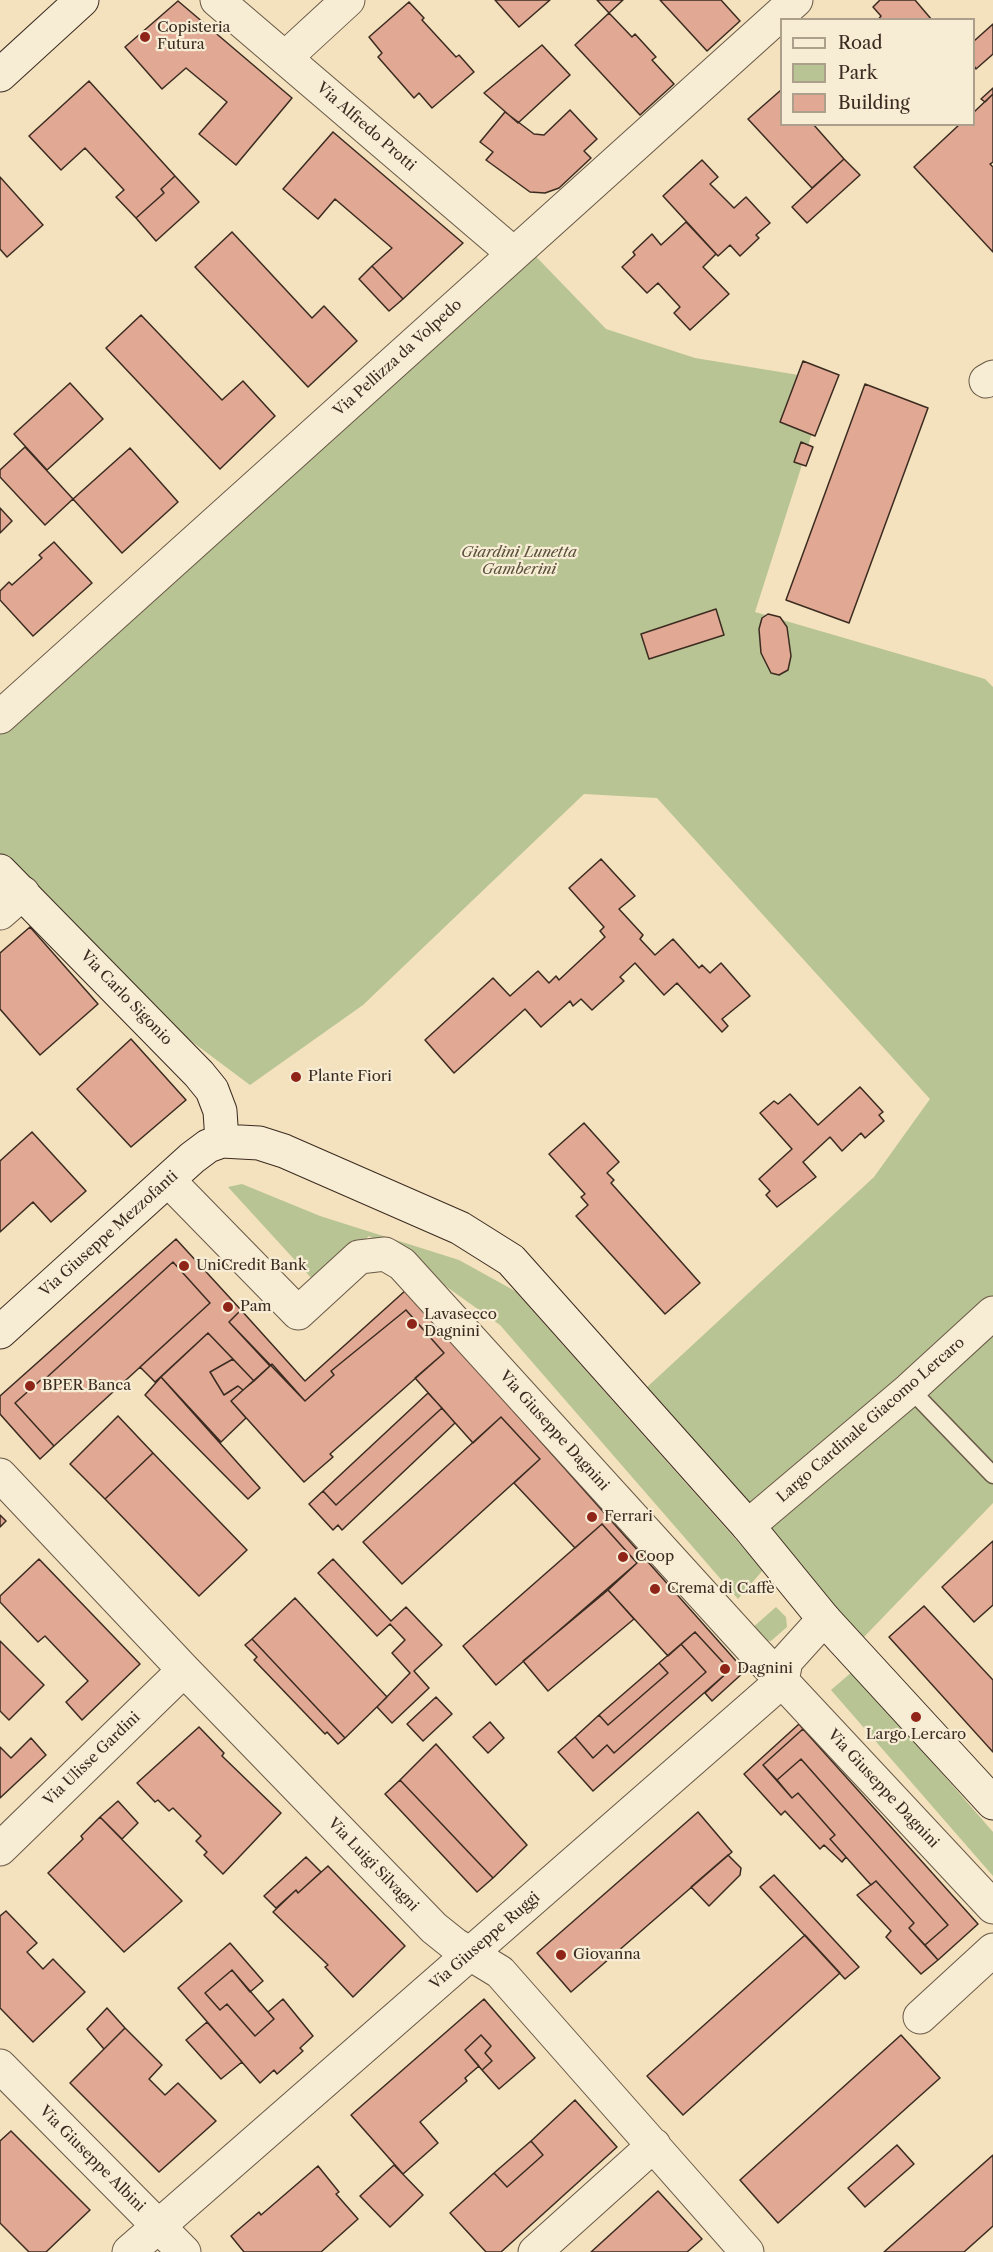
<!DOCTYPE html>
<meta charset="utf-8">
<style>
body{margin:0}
#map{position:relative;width:993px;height:2252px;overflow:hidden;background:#f3e2bd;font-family:"Libre Caslon Text",serif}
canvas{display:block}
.legend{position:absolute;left:780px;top:18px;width:195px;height:108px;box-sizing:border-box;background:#f7ecd4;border:2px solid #ac9f8c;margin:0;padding:8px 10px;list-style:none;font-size:18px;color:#3b2b20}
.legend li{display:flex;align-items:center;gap:12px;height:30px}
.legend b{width:30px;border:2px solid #ac9f8c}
</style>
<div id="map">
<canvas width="993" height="2252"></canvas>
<ul class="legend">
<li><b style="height:8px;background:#f7ecd4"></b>Road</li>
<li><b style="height:16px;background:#b8c493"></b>Park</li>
<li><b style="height:16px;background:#e1a994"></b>Building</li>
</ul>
</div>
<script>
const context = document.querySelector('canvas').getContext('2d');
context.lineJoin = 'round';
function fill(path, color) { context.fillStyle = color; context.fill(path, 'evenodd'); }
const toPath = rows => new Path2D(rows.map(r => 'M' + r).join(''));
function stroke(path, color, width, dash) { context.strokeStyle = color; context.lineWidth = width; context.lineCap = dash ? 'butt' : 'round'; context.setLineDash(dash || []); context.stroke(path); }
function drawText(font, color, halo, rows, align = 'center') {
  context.font = font + ' "Libre Caslon Text",serif'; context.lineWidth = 4.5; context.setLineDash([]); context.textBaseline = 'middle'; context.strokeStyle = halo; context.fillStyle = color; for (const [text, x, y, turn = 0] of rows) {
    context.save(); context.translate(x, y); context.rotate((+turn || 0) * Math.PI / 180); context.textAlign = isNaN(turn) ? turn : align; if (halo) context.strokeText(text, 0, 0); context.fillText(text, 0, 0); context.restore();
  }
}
const green = toPath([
 [518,238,606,329,695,358,829,380,755,612,985,679,993,687,993,1503,863,1638,645,1389,874,1177,930,1099,657,798,584,794,363,1005,250,1085,159,1017,0,860,0,703],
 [242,1184,320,1216,459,1260,515,1291,763,1570,738,1599,500,1325,398,1252,369,1236,314,1281,228,1187],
 [776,1607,786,1617,787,1627,771,1641,763,1640,751,1629],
 [853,1671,993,1832,993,1876,831,1690]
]);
const building = toPath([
 [495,0,550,0,519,27,495,0],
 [597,0,623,0,609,13,597,0],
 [660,0,721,0,740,21,707,51,660,0],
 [880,0,915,0,932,20,878,20,881,16,873,7,880,0],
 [178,1,292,98,236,165,199,134,227,102,186,68,162,89,125,47,178,1],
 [409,2,424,18,422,20,456,57,459,55,474,72,432,108,419,93,414,98,378,57,382,53,369,37,409,2],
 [609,13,632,37,635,34,656,57,652,60,674,84,640,115,575,45,609,13],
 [993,24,993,54,976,69,974,66,974,41,993,24],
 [542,45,570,75,518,123,484,93,542,45],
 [89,81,175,176,161,189,164,193,136,218,116,197,124,190,85,148,61,170,29,136,89,81],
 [993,88,993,94,985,102,981,99,993,88],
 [781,90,782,124,813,124,844,159,812,188,748,119,781,90],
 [993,94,993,162,990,164,993,167,993,252,914,167,960,124,974,124,974,112,993,94],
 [570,110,597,139,584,151,591,158,559,188,545,193,530,192,486,160,493,152,480,142,505,112,534,134,544,135,570,110],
 [333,132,463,243,403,299,372,266,392,248,335,199,318,219,283,189,333,132],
 [844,159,860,175,807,223,792,207,844,159],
 [702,160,718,177,710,184,734,208,746,197,770,223,756,235,759,238,740,256,730,245,718,256,663,196,702,160],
 [175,176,199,202,156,241,136,218,164,193,161,189,175,176],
 [0,177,43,225,7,257,0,249,0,177],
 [686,222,716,254,703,267,729,294,690,330,674,313,680,307,658,283,647,293,622,267,635,255,633,252,652,234,661,245,686,222],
 [232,232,312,318,324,306,357,341,308,387,195,267,232,232],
 [372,266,403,299,389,311,359,279,372,266],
 [141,315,222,400,243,381,275,416,220,469,106,348,141,315],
 [803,361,839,375,815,436,780,422,803,361],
 [70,383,103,419,47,470,14,434,70,383],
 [865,384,928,408,849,623,786,600,865,384],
 [801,442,813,447,806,466,794,462,801,442],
 [25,447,73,499,45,525,0,477,0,470,25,447],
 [130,448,178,502,122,553,73,499,130,448],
 [0,508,12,521,0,533,0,508],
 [54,542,92,583,33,636,0,600,0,591,9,582,12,585,42,558,39,555,54,542],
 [716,609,724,635,649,659,641,634,716,609],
 [768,614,780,617,787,627,791,656,788,670,779,675,771,673,761,653,759,629,762,618,768,614],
 [601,859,635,896,619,909,643,935,640,939,655,955,673,939,699,968,702,965,710,973,721,963,750,996,722,1019,728,1026,722,1032,677,983,664,995,635,963,620,977,624,981,592,1010,581,999,573,1006,570,1001,541,1027,525,1009,454,1073,425,1040,493,978,510,996,538,971,549,983,556,976,559,980,605,937,600,931,604,927,569,888,601,859],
 [30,927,98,1004,40,1055,0,1009,0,953,30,927],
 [131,1039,186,1100,131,1147,77,1089,131,1039],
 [295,1071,301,1074,296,1083,291,1079,295,1071],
 [860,1087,883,1112,879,1115,884,1121,865,1138,861,1133,842,1151,830,1137,803,1162,816,1177,777,1207,766,1195,770,1191,759,1179,792,1149,760,1113,774,1101,778,1104,790,1094,818,1125,860,1087],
 [584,1123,619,1162,607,1173,614,1180,611,1183,700,1283,665,1314,576,1216,588,1205,581,1197,585,1194,549,1154,584,1123],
 [32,1132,86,1191,51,1222,33,1202,0,1232,0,1161,32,1132],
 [176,1239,241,1310,229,1322,270,1366,254,1381,208,1333,155,1382,140,1367,210,1303,173,1262,45,1379,43,1378,15,1403,54,1446,40,1459,0,1414,0,1396,176,1239],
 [173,1262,210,1303,54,1446,15,1403,43,1378,45,1379,173,1262],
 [406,1290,745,1671,712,1701,705,1693,730,1670,695,1632,668,1656,608,1590,637,1563,602,1524,575,1548,514,1483,540,1459,501,1417,473,1443,415,1378,444,1353,406,1310,331,1371,334,1375,305,1401,229,1322,241,1310,305,1381,406,1290],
 [406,1310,444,1353,330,1454,333,1457,304,1482,231,1401,272,1364,305,1401,334,1375,331,1371,406,1310],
 [208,1333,233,1359,210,1372,224,1395,238,1386,243,1390,231,1401,246,1418,221,1442,161,1377,208,1333],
 [233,1359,254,1381,243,1390,238,1386,224,1395,210,1372,233,1359],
 [161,1377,260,1488,248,1499,145,1395,161,1377],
 [428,1393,442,1408,336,1505,323,1491,428,1393],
 [442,1408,455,1423,342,1530,338,1525,333,1530,309,1504,323,1491,336,1505,442,1408],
 [118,1416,153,1453,105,1499,70,1464,118,1416],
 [501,1417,540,1459,402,1584,363,1542,501,1417],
 [153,1453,247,1550,199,1596,105,1499,153,1453],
 [0,1515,6,1521,0,1527,0,1515],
 [602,1524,637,1563,496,1685,463,1646,602,1524],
 [993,1541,993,1605,974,1622,942,1587,993,1541],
 [39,1559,140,1664,82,1720,66,1702,88,1681,45,1636,38,1642,0,1602,0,1596,39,1559],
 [333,1559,391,1621,406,1607,442,1645,414,1671,429,1688,392,1723,377,1707,410,1673,392,1653,405,1640,390,1624,377,1636,318,1573,333,1559],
 [608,1590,634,1619,548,1691,523,1661,608,1590],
 [295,1598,387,1697,345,1738,252,1639,295,1598],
 [924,1606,993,1680,993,1752,889,1637,924,1606],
 [695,1632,730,1670,593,1791,558,1752,575,1737,593,1758,607,1745,614,1753,706,1672,681,1644,695,1632],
 [252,1639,345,1738,338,1744,327,1732,325,1734,254,1660,257,1657,245,1645,252,1639],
 [0,1641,44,1685,9,1720,0,1711,0,1641],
 [681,1644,706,1672,614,1753,607,1745,593,1758,575,1737,599,1715,608,1725,668,1673,659,1663,681,1644],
 [659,1663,668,1673,608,1725,599,1715,659,1663],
 [436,1697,452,1714,423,1741,407,1724,436,1697],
 [490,1722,504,1738,488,1753,473,1737,490,1722],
 [799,1724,803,1729,763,1765,792,1798,798,1793,835,1835,830,1839,846,1857,842,1862,824,1845,820,1849,785,1811,781,1815,744,1774,799,1724],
 [199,1727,224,1753,222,1756,281,1813,223,1874,204,1855,207,1852,196,1841,201,1836,173,1808,169,1811,158,1800,155,1802,137,1783,199,1727],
 [803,1729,978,1924,938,1960,925,1945,948,1925,801,1759,777,1780,763,1765,803,1729],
 [31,1738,46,1755,0,1798,0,1747,11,1758,31,1738],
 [436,1744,527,1845,493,1878,400,1780,436,1744],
 [801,1759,948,1925,925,1945,909,1928,914,1923,876,1881,871,1885,846,1857,830,1839,835,1835,798,1793,792,1798,777,1780,801,1759],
 [400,1780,493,1878,477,1892,385,1794,400,1780],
 [118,1801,138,1823,122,1839,100,1817,118,1801],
 [698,1812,732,1852,571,1992,537,1953,698,1812],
 [100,1817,182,1901,124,1952,48,1873,83,1839,81,1836,100,1817],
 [728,1855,741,1868,740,1875,709,1906,691,1887,728,1855],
 [306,1857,321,1872,298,1893,296,1890,276,1908,264,1896,306,1857],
 [328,1866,405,1946,353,1997,325,1967,328,1965,273,1912,296,1890,298,1893,328,1866],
 [774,1875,859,1967,845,1979,760,1887,774,1875],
 [876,1881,914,1923,909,1928,938,1960,921,1974,886,1937,891,1931,857,1895,876,1881],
 [6,1911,37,1943,27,1952,43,1969,53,1959,85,1992,33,2042,0,2008,0,1916,6,1911],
 [805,1935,840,1973,683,2115,647,2076,805,1935],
 [230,1943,263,1981,250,1992,232,1970,205,1993,220,2010,227,2004,255,2036,274,2019,268,2012,283,1999,313,2036,300,2048,303,2051,277,2074,274,2070,260,2083,178,1988,230,1943],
 [232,1970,274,2019,255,2036,227,2004,220,2010,205,1993,232,1970],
 [484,1999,535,2058,499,2089,482,2070,492,2061,485,2053,491,2046,481,2035,465,2050,479,2066,465,2078,467,2081,420,2122,438,2143,403,2174,351,2115,484,1999],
 [107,2008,125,2028,104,2049,87,2029,107,2008],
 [207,2022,242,2062,221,2079,186,2040,207,2022],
 [125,2028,162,2065,149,2079,165,2095,178,2083,216,2121,159,2172,70,2083,125,2028],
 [481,2035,491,2046,485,2053,492,2061,482,2070,465,2050,481,2035],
 [901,2035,940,2078,778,2223,740,2180,901,2035],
 [575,2100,617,2147,501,2252,486,2252,450,2213,494,2173,507,2187,543,2155,531,2141,575,2100],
 [11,2131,90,2210,46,2252,29,2252,0,2223,0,2141,11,2131],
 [531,2141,543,2155,507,2187,494,2173,531,2141],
 [897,2145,914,2164,865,2207,848,2188,897,2145],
 [993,2155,993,2226,964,2252,884,2252,993,2155],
 [394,2165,423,2195,390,2227,360,2196,394,2165],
 [318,2166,339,2192,336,2194,358,2219,321,2252,244,2252,231,2236,259,2212,261,2215,318,2166],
 [658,2191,702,2239,687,2252,591,2252,658,2191]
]);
const lane = toPath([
 [910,1389,993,1475]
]);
const street = toPath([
 [217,0,514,254],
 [285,58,348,0],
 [986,381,993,377],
 [0,717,796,0],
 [0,913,23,893],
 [169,1181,298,1313,359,1257,385,1254,402,1264,753,1650,993,1907],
 [0,1475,184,1670,434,1928,454,1944,500,1972,747,2252],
 [748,1526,910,1389,993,1313],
 [0,1849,184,1670],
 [920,2017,993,1950],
 [0,2066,184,2252],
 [129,2252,782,1681,786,1661,824,1619],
 [535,2252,654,2145]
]);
const secondary = toPath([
 [0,75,82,0],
 [0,871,199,1074,212,1090,220,1111,222,1141],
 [0,1332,192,1158,208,1146,222,1141,259,1143,284,1151,460,1228,511,1260,748,1526,824,1619,993,1803]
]);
const markers = [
 [145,37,6,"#8f2418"],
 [296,1077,6,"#8f2418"],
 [184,1266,6,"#8f2418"],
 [228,1307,6,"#8f2418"],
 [412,1324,6,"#8f2418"],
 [30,1386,6,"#8f2418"],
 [592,1517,6,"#8f2418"],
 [623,1557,6,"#8f2418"],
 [655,1589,6,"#8f2418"],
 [725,1669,6,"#8f2418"],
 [916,1717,6,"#8f2418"],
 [561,1955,6,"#8f2418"]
];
const poiNames = [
 ["Copisteria",157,28],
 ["Futura",157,45],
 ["Plante Fiori",308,1077],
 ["UniCredit Bank",196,1266],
 ["Pam",240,1307],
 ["Lavasecco",424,1315],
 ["Dagnini",424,1332],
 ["BPER Banca",42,1386],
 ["Ferrari",604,1517],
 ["Coop",635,1557],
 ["Crema di Caffè",667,1589],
 ["Dagnini",737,1669],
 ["Largo Lercaro",916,1735,"center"],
 ["Giovanna",573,1955]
];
const streetNames = [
 ["Via Alfredo Protti",366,127,41],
 ["Via Pellizza da Volpedo",398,358,-42],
 ["Via Carlo Sigonio",126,998,46],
 ["Via Giuseppe Mezzofanti",109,1234,-42],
 ["Largo Cardinale Giacomo Lercaro",871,1420,-41],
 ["Via Giuseppe Dagnini",554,1431,48],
 ["Via Ulisse Gardini",92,1759,-44],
 ["Via Giuseppe Dagnini",883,1789,47],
 ["Via Luigi Silvagni",373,1865,46],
 ["Via Giuseppe Ruggi",485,1941,-41],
 ["Via Giuseppe Albini",92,2159,45]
];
const parkNames = [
 ["Giardini Lunetta",519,553],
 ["Gamberini",519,570]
];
fill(green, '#b8c493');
fill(building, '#e1a994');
stroke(building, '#3b2b20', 1.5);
stroke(lane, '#695947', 19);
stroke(street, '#695947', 35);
stroke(secondary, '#3b2b20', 35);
stroke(lane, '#f7ecd4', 16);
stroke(street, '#f7ecd4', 33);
stroke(secondary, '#f7ecd4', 33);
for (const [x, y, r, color] of markers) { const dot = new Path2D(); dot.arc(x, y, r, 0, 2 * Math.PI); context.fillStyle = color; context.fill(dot); stroke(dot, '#f7ecd4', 2); }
drawText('15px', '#3b2b20', '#f7ecd4', poiNames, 'left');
drawText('15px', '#3b2b20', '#f7ecd4', streetNames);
drawText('italic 15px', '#5a513d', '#f7ecd4', parkNames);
</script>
